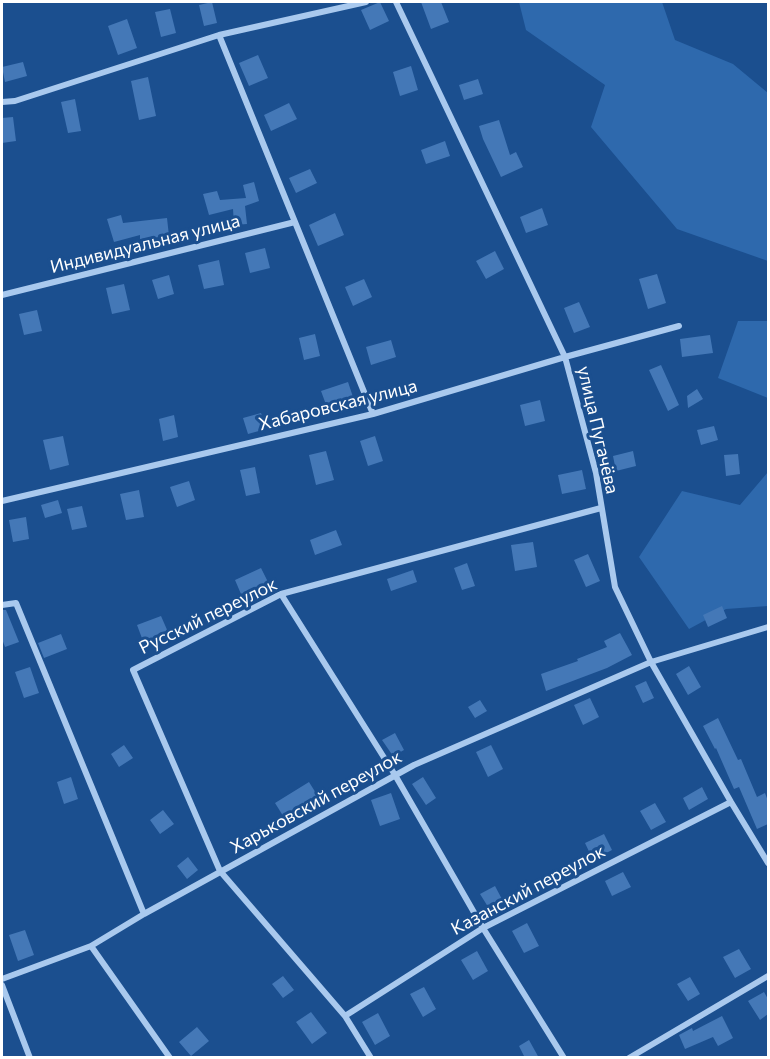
<!DOCTYPE html>
<meta charset="utf-8">
<style>
body{margin:0}
#map{position:relative;width:770px;height:1059px;overflow:hidden;background:#1b4f8f;font-family:Commissioner,sans-serif}
canvas{display:block}
.frame{position:absolute;inset:0;border:3px solid #fff;pointer-events:none}
</style>
<div id="map">
<canvas width="770" height="1059"></canvas>
<div class="frame"></div>
</div>
<script>
const context = document.querySelector('canvas').getContext('2d');
context.lineJoin = 'round';
function fill(path, color) { context.fillStyle = color; context.fill(path, 'evenodd'); }
const toPath = rows => new Path2D(rows.map(r => 'M' + r).join(''));
function stroke(path, color, width, dash) { context.strokeStyle = color; context.lineWidth = width; context.lineCap = dash ? 'butt' : 'round'; context.setLineDash(dash || []); context.stroke(path); }
function drawText(font, color, halo, rows, align = 'center') {
  context.font = font + ' Commissioner,sans-serif'; context.lineWidth = 6; context.setLineDash([]); context.textBaseline = 'middle'; context.strokeStyle = halo; context.fillStyle = color; for (const [text, x, y, turn = 0] of rows) {
    context.save(); context.translate(x, y); context.rotate((+turn || 0) * Math.PI / 180); context.textAlign = isNaN(turn) ? turn : align; if (halo) context.strokeText(text, 0, 0); context.fillText(text, 0, 0); context.restore();
  }
}
const green = toPath([
 [519,2,662,2,675,40,733,64,768,93,768,261,677,229,591,127,605,85,526,30],
 [738,321,768,321,768,405,768,398,718,378],
 [768,472,768,606,726,609,689,629,639,557,682,491,740,505]
]);
const building = toPath([
 [212,2,217,23,204,26,199,5],
 [380,2,389,21,370,30,361,10],
 [421,2,441,2,449,22,431,29],
 [170,9,176,33,161,37,155,12],
 [127,19,137,48,118,55,108,26],
 [258,55,268,78,249,86,239,63],
 [23,62,27,76,5,82,2,67],
 [411,66,418,90,400,96,393,72],
 [148,77,156,116,139,120,131,81],
 [478,79,483,94,464,100,459,85],
 [75,99,81,131,68,133,61,102],
 [289,103,297,119,271,131,264,115],
 [13,117,16,141,2,143,2,118],
 [499,120,510,155,516,152,523,167,501,177,483,139,479,126],
 [445,141,450,156,426,164,421,150],
 [310,169,317,183,296,193,289,178],
 [254,182,259,201,245,206,247,224,234,225,233,209,209,215,203,194,217,191,220,200,246,198,243,185],
 [542,208,548,225,526,233,520,217],
 [335,213,344,235,318,246,309,225],
 [121,215,123,223,167,218,169,236,140,239,140,235,114,242,107,219],
 [265,248,270,268,250,273,245,253],
 [495,251,504,269,486,279,476,261],
 [219,260,224,285,204,289,198,265],
 [657,274,666,303,648,309,639,279],
 [169,275,174,294,158,299,152,280],
 [364,279,372,297,353,306,345,287],
 [124,284,130,310,112,314,106,288],
 [579,302,590,327,574,333,564,308],
 [37,310,42,331,24,335,19,314],
 [315,334,320,356,304,360,299,338],
 [710,335,713,353,682,357,680,339],
 [391,340,396,357,371,365,366,347],
 [661,365,679,405,668,411,649,370],
 [348,382,354,400,328,410,321,391],
 [697,389,703,399,688,408,687,396],
 [540,400,545,421,525,426,520,405],
 [261,413,266,429,248,434,243,418],
 [174,415,178,437,163,441,159,419],
 [714,426,718,440,701,445,697,430],
 [63,436,69,465,50,470,43,440],
 [375,436,383,461,368,466,360,441],
 [326,451,334,480,316,485,309,455],
 [633,451,636,466,616,471,613,456],
 [738,454,740,474,726,476,724,455],
 [255,467,260,493,246,496,240,470],
 [582,470,586,489,562,494,558,475],
 [189,481,195,500,177,507,170,487],
 [139,490,144,517,126,520,120,494],
 [58,500,62,513,45,518,41,505],
 [82,506,87,527,72,530,67,509],
 [26,517,29,539,13,542,9,520],
 [336,530,342,545,315,555,310,540],
 [533,542,537,567,515,571,511,545],
 [588,554,600,581,586,587,574,560],
 [467,563,475,586,462,590,454,568],
 [261,568,268,582,241,594,235,580],
 [413,570,417,582,391,591,387,579],
 [722,606,727,618,708,627,703,615],
 [2,610,6,610,19,642,5,647,2,639],
 [161,616,168,632,143,641,137,625],
 [620,633,632,655,607,668,546,691,541,674,578,661,577,659,607,647,604,641],
 [61,634,67,649,44,658,38,643],
 [689,666,701,687,688,695,676,674],
 [30,667,39,693,24,698,15,672],
 [646,681,654,698,643,703,635,686],
 [590,698,599,717,583,725,574,705],
 [480,700,487,711,475,718,468,707],
 [718,718,738,760,741,759,757,797,765,793,768,801,768,824,757,829,739,787,734,789,716,748,715,749,703,726],
 [395,733,404,750,393,756,382,740],
 [124,745,133,758,119,767,111,754],
 [491,745,503,769,488,777,476,752],
 [71,777,78,799,64,804,57,782],
 [423,777,436,798,426,805,412,784],
 [309,782,319,798,285,819,275,803],
 [702,787,708,799,689,810,683,798],
 [391,793,400,819,380,826,371,800],
 [655,803,666,822,651,830,640,811],
 [163,810,174,824,160,834,150,820],
 [604,834,612,850,593,860,585,843],
 [188,857,198,870,187,879,177,866],
 [623,872,631,887,612,896,605,881],
 [495,886,504,903,490,910,480,894],
 [527,923,539,946,524,953,512,931],
 [25,930,34,955,18,961,9,935],
 [739,949,751,969,735,978,723,957],
 [477,951,488,971,473,980,461,960],
 [283,976,294,990,283,998,272,984],
 [690,977,700,994,688,1001,677,984],
 [424,987,436,1009,423,1017,410,994],
 [764,992,768,999,768,1014,760,1020,748,1001],
 [311,1012,327,1033,312,1044,296,1022],
 [378,1013,390,1036,375,1045,362,1022],
 [722,1016,733,1038,718,1046,713,1037,685,1049,679,1035,692,1028,693,1031],
 [197,1027,209,1041,191,1056,179,1042],
 [529,1040,539,1058,525,1058,519,1046]
]);
const street = toPath([
 [396,2,565,357,596,473,615,587,651,662,731,802,768,863],
 [219,35,373,414],
 [2,102,15,101,219,35,366,2],
 [2,295,295,222],
 [2,501,373,414,565,357,679,326],
 [281,594,395,775,483,928,564,1058],
 [2,605,16,603,144,914],
 [91,946,170,1058],
 [2,979,91,946,144,914,414,765,651,662,768,627],
 [2,985,30,1058],
 [345,1016,483,928,731,802],
 [371,1058,345,1016,220,871,133,670,281,594,601,508],
 [629,1058,768,976]
]);
const streetNames = [
 ["Индивидуальная улица",145,244,-14],
 ["Хабаровская улица",338,405,-14],
 ["улица Пугачёва",598,430,77],
 ["Русский переулок",208,616,-26],
 ["Харьковский переулок",316,802,-29],
 ["Казанский переулок",528,890,-28]
];
fill(green, '#2e69ad');
fill(building, '#4478b7');
stroke(street, '#a9c9ee', 6);
drawText('18px', '#fff', '#1b4f8f', streetNames);
</script>
